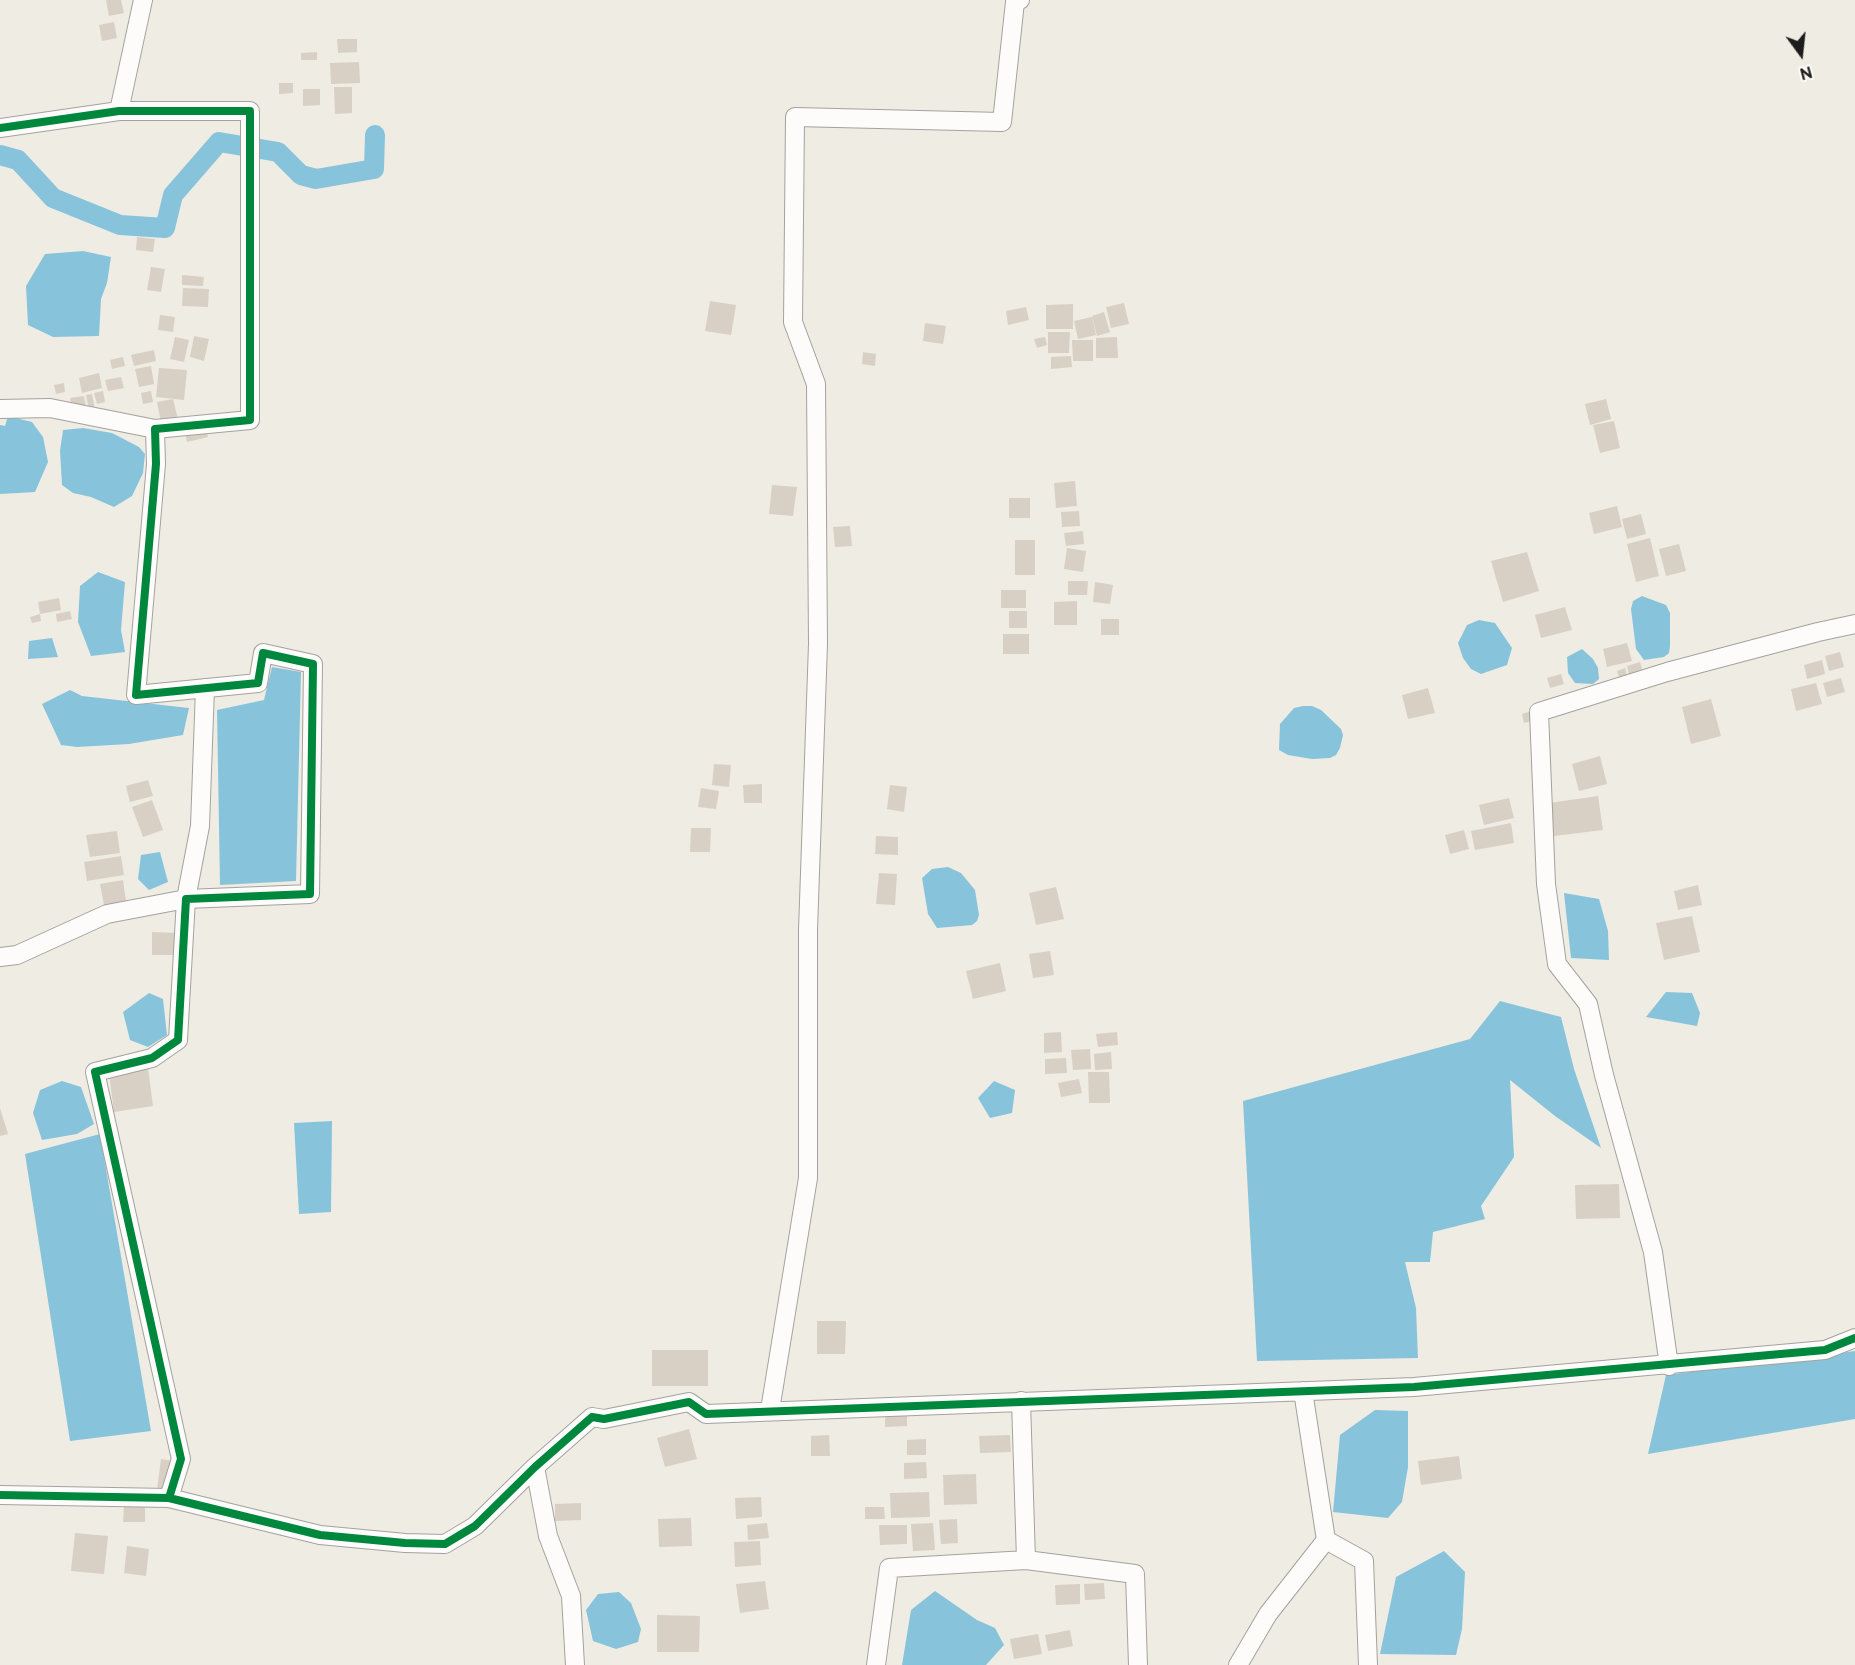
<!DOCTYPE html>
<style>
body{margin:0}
#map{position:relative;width:1855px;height:1665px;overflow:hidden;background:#efece3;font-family:"Balsamiq Sans",sans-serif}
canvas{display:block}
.north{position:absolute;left:1771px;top:24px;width:60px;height:60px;-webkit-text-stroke:4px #fdfcf7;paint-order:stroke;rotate:165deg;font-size:16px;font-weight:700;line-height:24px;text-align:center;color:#1c1c1c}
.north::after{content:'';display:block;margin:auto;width:21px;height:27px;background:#1c1c1c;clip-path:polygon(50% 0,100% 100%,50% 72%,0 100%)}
</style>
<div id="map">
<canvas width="1855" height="1665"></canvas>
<div class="north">N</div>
</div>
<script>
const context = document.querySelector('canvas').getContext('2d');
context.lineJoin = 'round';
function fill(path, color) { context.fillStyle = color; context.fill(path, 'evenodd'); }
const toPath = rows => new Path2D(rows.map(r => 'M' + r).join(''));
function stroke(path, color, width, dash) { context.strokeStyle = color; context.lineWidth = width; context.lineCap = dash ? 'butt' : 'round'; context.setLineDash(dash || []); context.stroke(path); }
const water = toPath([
 [83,251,111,257,107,283,101,299,99,336,53,337,28,325,26,286,45,254],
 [8,416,32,422,43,437,48,462,35,492,0,494,0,425,5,426],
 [83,428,112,433,139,447,145,454,143,473,132,496,114,507,91,497,73,493,62,485,60,451,63,430],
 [98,572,125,582,121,630,125,652,91,656,78,622,80,586],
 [1642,596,1666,605,1670,613,1670,646,1669,653,1664,657,1644,660,1636,649,1631,609,1633,601],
 [1479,620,1495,623,1512,648,1507,665,1481,674,1471,669,1463,658,1458,643,1467,625],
 [52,638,58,657,28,659,29,641],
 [1582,649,1593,659,1598,668,1599,679,1593,684,1575,683,1568,673,1567,657],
 [272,667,301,672,296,881,220,885,217,710,264,700],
 [70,690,82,696,189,708,183,735,129,744,77,747,61,745,42,704],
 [1303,706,1312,706,1321,710,1341,729,1343,735,1340,748,1336,755,1330,758,1312,759,1288,755,1279,750,1280,724,1294,708],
 [160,852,168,882,149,890,138,879,141,855],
 [948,867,961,873,975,890,979,915,977,921,972,925,937,928,928,914,922,878,932,869],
 [1564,893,1599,899,1608,931,1609,960,1571,958],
 [1666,992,1692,993,1700,1013,1697,1026,1646,1017],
 [149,993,163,999,167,1035,148,1047,130,1040,123,1012],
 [1500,1001,1561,1017,1574,1069,1601,1148,1555,1116,1510,1080,1514,1157,1481,1206,1485,1219,1433,1232,1430,1262,1405,1262,1416,1308,1418,1358,1257,1361,1243,1101,1470,1039],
 [62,1081,81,1087,94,1124,77,1134,42,1140,33,1113,40,1090],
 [994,1081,1015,1090,1012,1113,990,1118,978,1098],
 [332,1121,331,1212,299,1214,294,1123],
 [100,1134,151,1431,70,1441,25,1154],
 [1855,1351,1855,1419,1648,1454,1666,1375],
 [1375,1410,1408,1411,1408,1467,1402,1502,1388,1518,1333,1512,1340,1435],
 [1444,1551,1465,1572,1462,1629,1456,1655,1380,1654,1396,1577],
 [935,1591,977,1620,995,1628,1004,1645,986,1665,902,1665,911,1610],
 [619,1592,631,1603,641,1629,638,1642,616,1649,593,1641,586,1610,598,1594]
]);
const canal = toPath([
 [0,155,18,160,53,198,120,225,165,228,173,195,219,142,278,152,301,175,316,179,374,169,375,135]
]);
const building = toPath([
 [106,0,121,0,124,13,109,16],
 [114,22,117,38,102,41,99,25],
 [337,39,357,39,357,52,338,53],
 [317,52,317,60,301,60,301,53],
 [359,62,360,83,331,84,330,63],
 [279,83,293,83,293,93,279,94],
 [334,87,352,87,352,113,335,114],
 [303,89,320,89,320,105,303,106],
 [137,237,155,239,153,252,136,250],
 [151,267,165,269,161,292,147,290],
 [182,275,204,277,203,286,182,285],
 [183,288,209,289,208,307,182,306],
 [710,301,736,305,731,335,705,331],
 [1124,303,1129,324,1111,328,1106,307],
 [1073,304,1073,329,1046,329,1046,305],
 [1026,307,1029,320,1008,325,1006,311],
 [1104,312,1110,332,1097,336,1092,316],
 [160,315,175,317,173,332,158,330],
 [1092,317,1096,335,1078,339,1074,321],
 [925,323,946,326,943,344,923,341],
 [1048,332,1070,332,1069,353,1048,353],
 [194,336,209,339,204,361,190,357],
 [175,337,189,340,184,362,170,359],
 [1045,337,1047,345,1037,348,1034,339],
 [1117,337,1118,358,1096,358,1096,338],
 [1072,340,1093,340,1093,361,1073,361],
 [154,350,156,361,134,366,131,355],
 [863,352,876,354,875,366,862,364],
 [1071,356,1072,367,1051,369,1051,357],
 [123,357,125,366,112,369,110,360],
 [151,366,154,384,139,387,135,369],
 [159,368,187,370,184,400,156,397],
 [99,373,102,388,82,393,79,378],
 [121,377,124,388,108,391,105,380],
 [64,383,65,392,56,394,54,385],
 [103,391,105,402,97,404,94,393],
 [151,391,153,402,143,404,141,393],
 [92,394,95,409,89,410,86,395],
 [84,396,86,408,73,411,70,398],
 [173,399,178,419,161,423,157,402],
 [1606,399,1611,419,1590,425,1585,404],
 [1614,421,1620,448,1600,453,1593,425],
 [206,428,208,437,187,442,185,432],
 [1075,481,1077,506,1056,508,1054,483],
 [772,485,797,487,793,516,769,514],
 [1009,498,1030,498,1030,518,1009,518],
 [1617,506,1622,527,1594,534,1589,513],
 [1079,511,1080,526,1062,527,1061,512],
 [1641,514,1646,534,1627,539,1622,519],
 [850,526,852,546,835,547,833,527],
 [1083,531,1084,544,1066,546,1064,533],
 [1650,538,1659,576,1636,582,1627,544],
 [1015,540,1035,540,1035,575,1015,575],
 [1679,544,1686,571,1666,576,1659,549],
 [1067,548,1086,551,1083,572,1064,569],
 [1527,552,1539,591,1503,602,1491,561],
 [1068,581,1088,581,1087,595,1068,595],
 [1095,582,1113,585,1110,604,1093,602],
 [1001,590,1026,590,1026,608,1001,608],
 [59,598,61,610,40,614,38,602],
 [1077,601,1077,625,1054,625,1054,602],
 [1565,607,1572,630,1541,638,1535,615],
 [70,611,72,619,57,622,56,614],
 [1009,611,1027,611,1027,628,1009,628],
 [40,614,41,621,32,623,30,617],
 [1101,619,1119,619,1119,635,1101,635],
 [1003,634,1029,634,1029,654,1003,654],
 [1627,643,1632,661,1607,667,1603,649],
 [1840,652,1844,667,1829,671,1825,656],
 [1822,660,1825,674,1807,679,1804,665],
 [1640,662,1644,676,1630,680,1627,666],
 [1625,668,1627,676,1619,677,1617,671],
 [1561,674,1564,684,1550,688,1547,678],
 [1841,678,1845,692,1827,697,1823,683],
 [1816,683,1822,704,1796,711,1791,689],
 [1428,688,1435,713,1408,719,1402,695],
 [1711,699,1721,736,1691,744,1682,707],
 [1535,710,1537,720,1524,723,1522,714],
 [1600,756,1607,784,1579,791,1572,764],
 [714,764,731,765,729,787,712,785],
 [148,780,153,796,130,802,126,786],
 [762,784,762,803,744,803,743,785],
 [890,785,907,787,904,812,887,809],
 [701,788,719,791,716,809,698,807],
 [1598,796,1603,830,1554,836,1549,803],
 [1509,798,1514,818,1484,825,1479,805],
 [152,800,163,830,143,837,132,807],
 [1511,823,1514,843,1475,850,1471,831],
 [691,828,711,828,710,852,690,852],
 [1464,830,1469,849,1450,854,1445,835],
 [117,831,120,853,90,857,86,835],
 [876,836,898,837,898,855,875,854],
 [121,856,124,875,87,881,84,862],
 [879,873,897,874,895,905,876,904],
 [123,880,126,901,104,905,100,884],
 [1698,885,1702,905,1678,910,1674,891],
 [1056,887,1064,919,1036,925,1029,893],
 [1692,916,1700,952,1664,960,1656,923],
 [152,932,179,933,178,955,152,955],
 [1050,951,1054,975,1033,978,1029,954],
 [1000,963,1006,991,973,999,966,971],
 [1061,1032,1062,1052,1044,1053,1044,1033],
 [1117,1032,1118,1045,1098,1047,1096,1034],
 [1090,1049,1091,1069,1073,1070,1071,1050],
 [1111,1052,1112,1069,1095,1070,1094,1054],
 [1066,1058,1067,1073,1045,1074,1045,1059],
 [148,1068,153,1106,114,1112,109,1074],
 [1088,1072,1109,1072,1110,1103,1089,1103],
 [1079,1079,1082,1093,1061,1097,1058,1083],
 [0,1108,8,1134,0,1136],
 [1619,1184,1620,1218,1576,1219,1575,1185],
 [817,1321,846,1321,845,1354,817,1354],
 [652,1350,708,1350,708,1386,652,1386],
 [907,1413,907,1426,885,1427,885,1414],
 [689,1429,697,1459,665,1467,657,1438],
 [829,1435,830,1456,811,1456,811,1436],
 [1010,1435,1011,1452,980,1453,979,1436],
 [926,1439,926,1455,907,1455,907,1440],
 [1459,1456,1462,1479,1421,1485,1418,1461],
 [161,1459,174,1461,170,1492,157,1490],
 [926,1462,927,1478,904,1479,904,1463],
 [976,1474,977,1504,944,1505,943,1475],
 [929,1492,930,1517,891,1518,890,1493],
 [761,1497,762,1517,736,1519,735,1498],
 [581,1503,581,1520,555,1521,555,1504],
 [124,1506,145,1506,145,1522,123,1522],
 [865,1507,884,1507,885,1519,865,1519],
 [691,1518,692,1546,659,1547,658,1519],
 [957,1519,958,1543,941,1544,939,1520],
 [767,1523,769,1538,748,1540,747,1525],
 [933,1523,935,1550,913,1551,911,1524],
 [879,1525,907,1525,907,1544,880,1545],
 [75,1533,108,1536,104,1574,71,1571],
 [760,1541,761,1565,735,1567,734,1542],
 [127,1546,149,1549,146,1576,124,1573],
 [765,1581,769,1609,740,1613,736,1584],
 [1104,1583,1105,1599,1085,1600,1084,1584],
 [1080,1584,1080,1604,1056,1605,1055,1585],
 [657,1615,700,1616,699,1652,657,1652],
 [1070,1630,1073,1646,1048,1651,1045,1635],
 [1038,1634,1042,1654,1014,1659,1010,1639]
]);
const street = toPath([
 [119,111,143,0],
 [0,128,119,111,250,111,250,420,155,429,156,464,136,695,258,683,263,653,313,664,310,894,186,899,178,1040,152,1058,95,1072,181,1459,169,1498],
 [0,409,50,408,155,429],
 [0,957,17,955,107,914,186,899,200,826,205,688],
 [1669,1366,1653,1252,1604,1075,1588,1004,1557,964,1546,884,1539,712,1667,672,1818,632,1855,624],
 [1303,1391,1326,1540],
 [1021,1401,1026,1560],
 [770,1410,808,1178,808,930,818,644,816,384,793,322,795,117,1002,122,1015,2,1020,0],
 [535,1467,548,1536,571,1596,575,1665],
 [0,1495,169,1498,320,1535,405,1543,445,1544,475,1526,535,1467,592,1417,604,1419,689,1402,706,1414,1414,1387,1825,1350,1855,1338],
 [876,1665,889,1568,1026,1560,1135,1574,1138,1665],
 [1238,1665,1268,1614,1326,1540,1364,1561,1368,1665]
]);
const cycleway = toPath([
 [0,128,119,111,250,111,250,420,155,429,156,464,136,695,258,683,263,653,313,664,310,894,186,899,178,1040,152,1058,95,1072,181,1459,169,1498],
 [0,1495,169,1498,320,1535,405,1543,445,1544,475,1526,535,1467,592,1417,604,1419,689,1402,706,1414,1414,1387,1825,1350,1855,1338]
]);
fill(water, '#87c4db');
stroke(canal, '#87c4db', 20);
fill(building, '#d8d0c5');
stroke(street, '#a3a29d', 20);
stroke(street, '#fdfcfb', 18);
stroke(cycleway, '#00873e', 8);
</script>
